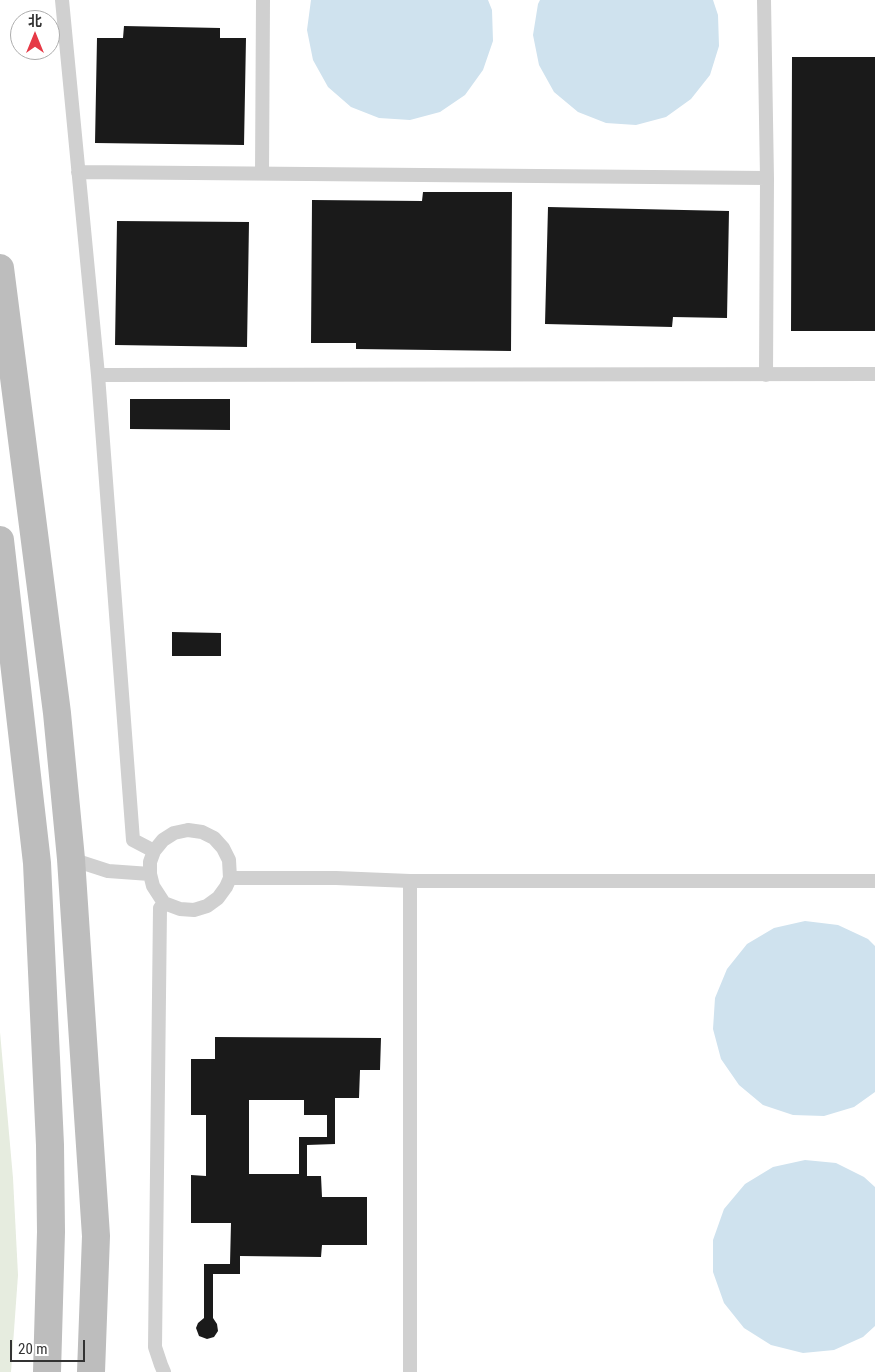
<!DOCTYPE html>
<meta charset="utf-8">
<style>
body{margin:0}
#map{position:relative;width:875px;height:1372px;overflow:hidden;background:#fff;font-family:"Roboto Condensed","Noto Sans SC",sans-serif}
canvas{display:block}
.north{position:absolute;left:10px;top:10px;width:50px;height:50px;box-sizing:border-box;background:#fff;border:1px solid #adadad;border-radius:50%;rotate:0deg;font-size:14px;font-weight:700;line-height:20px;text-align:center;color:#333}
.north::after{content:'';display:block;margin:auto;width:18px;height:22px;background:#e63946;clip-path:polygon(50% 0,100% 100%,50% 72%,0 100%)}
.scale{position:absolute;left:10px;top:1340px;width:75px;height:22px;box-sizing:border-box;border:2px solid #333;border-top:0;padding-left:6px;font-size:15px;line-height:18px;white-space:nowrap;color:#333;-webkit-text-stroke:4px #fff;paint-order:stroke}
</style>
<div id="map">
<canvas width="875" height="1372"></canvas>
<div class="north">北</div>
<div class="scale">20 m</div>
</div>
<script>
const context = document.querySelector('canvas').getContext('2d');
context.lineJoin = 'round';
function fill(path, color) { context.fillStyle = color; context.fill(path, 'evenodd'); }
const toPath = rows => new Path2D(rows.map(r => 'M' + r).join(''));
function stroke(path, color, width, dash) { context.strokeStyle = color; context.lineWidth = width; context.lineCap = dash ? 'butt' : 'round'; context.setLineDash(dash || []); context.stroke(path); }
const green = toPath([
 [0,1032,13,1178,18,1275,11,1372,0,1372]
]);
const water = toPath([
 [311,0,488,0,492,10,493,41,483,70,465,95,440,112,410,120,379,118,351,107,328,87,313,60,307,30],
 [540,0,713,0,718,15,719,46,710,75,691,99,666,117,636,125,606,123,578,112,554,92,539,65,533,35,538,4],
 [805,921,838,925,868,939,875,946,875,1092,854,1107,824,1116,793,1115,763,1105,739,1085,721,1059,713,1029,715,998,727,969,747,944,774,928],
 [805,1160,836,1163,864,1177,875,1187,875,1326,863,1337,834,1350,803,1353,771,1345,744,1328,724,1303,713,1272,713,1240,724,1209,745,1184,773,1167]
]);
const building = toPath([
 [124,26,220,28,220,38,246,38,244,145,95,143,97,38,123,38],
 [792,57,875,57,875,331,791,331],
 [423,192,512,192,511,351,356,349,356,343,311,343,312,200,422,201],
 [548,207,729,211,727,318,673,317,672,327,545,324],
 [117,221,249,222,247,347,115,345],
 [130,399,230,399,230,430,130,429],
 [172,632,221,633,221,656,172,656],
 [215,1037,381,1038,380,1070,360,1070,359,1098,335,1098,335,1144,307,1145,307,1176,321,1176,322,1197,367,1197,367,1245,322,1245,321,1257,240,1256,240,1274,213,1274,213,1318,217,1324,218,1331,214,1337,207,1339,199,1336,196,1328,198,1323,204,1318,204,1264,230,1264,231,1223,191,1223,191,1175,206,1176,206,1115,191,1115,191,1059,215,1059],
 [249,1100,304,1100,304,1115,327,1115,327,1137,299,1137,299,1174,249,1174]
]);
const service = toPath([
 [62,0,98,375,133,840,154,851],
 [764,0,767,178,766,375],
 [78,172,767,178],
 [262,173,263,0],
 [98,375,875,374],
 [188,830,202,832,214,838,223,848,229,860,230,878,226,887,218,898,207,906,194,910,180,909,164,903,153,886,150,874,150,862,154,851,163,840,174,833,188,830],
 [71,859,108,871,150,874],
 [230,878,336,878,410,881,875,881],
 [410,881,410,1372],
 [164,903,160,908,155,1347,161,1365,164,1372]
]);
const secondary = toPath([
 [0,268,57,713,71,859,96,1236,91,1372],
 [0,540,37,863,50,1145,51,1232,47,1372]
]);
fill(green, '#e6ecdf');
fill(water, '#cfe2ee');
fill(building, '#1a1a1a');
stroke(service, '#d0d0d0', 14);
stroke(secondary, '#bdbdbd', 28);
</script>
